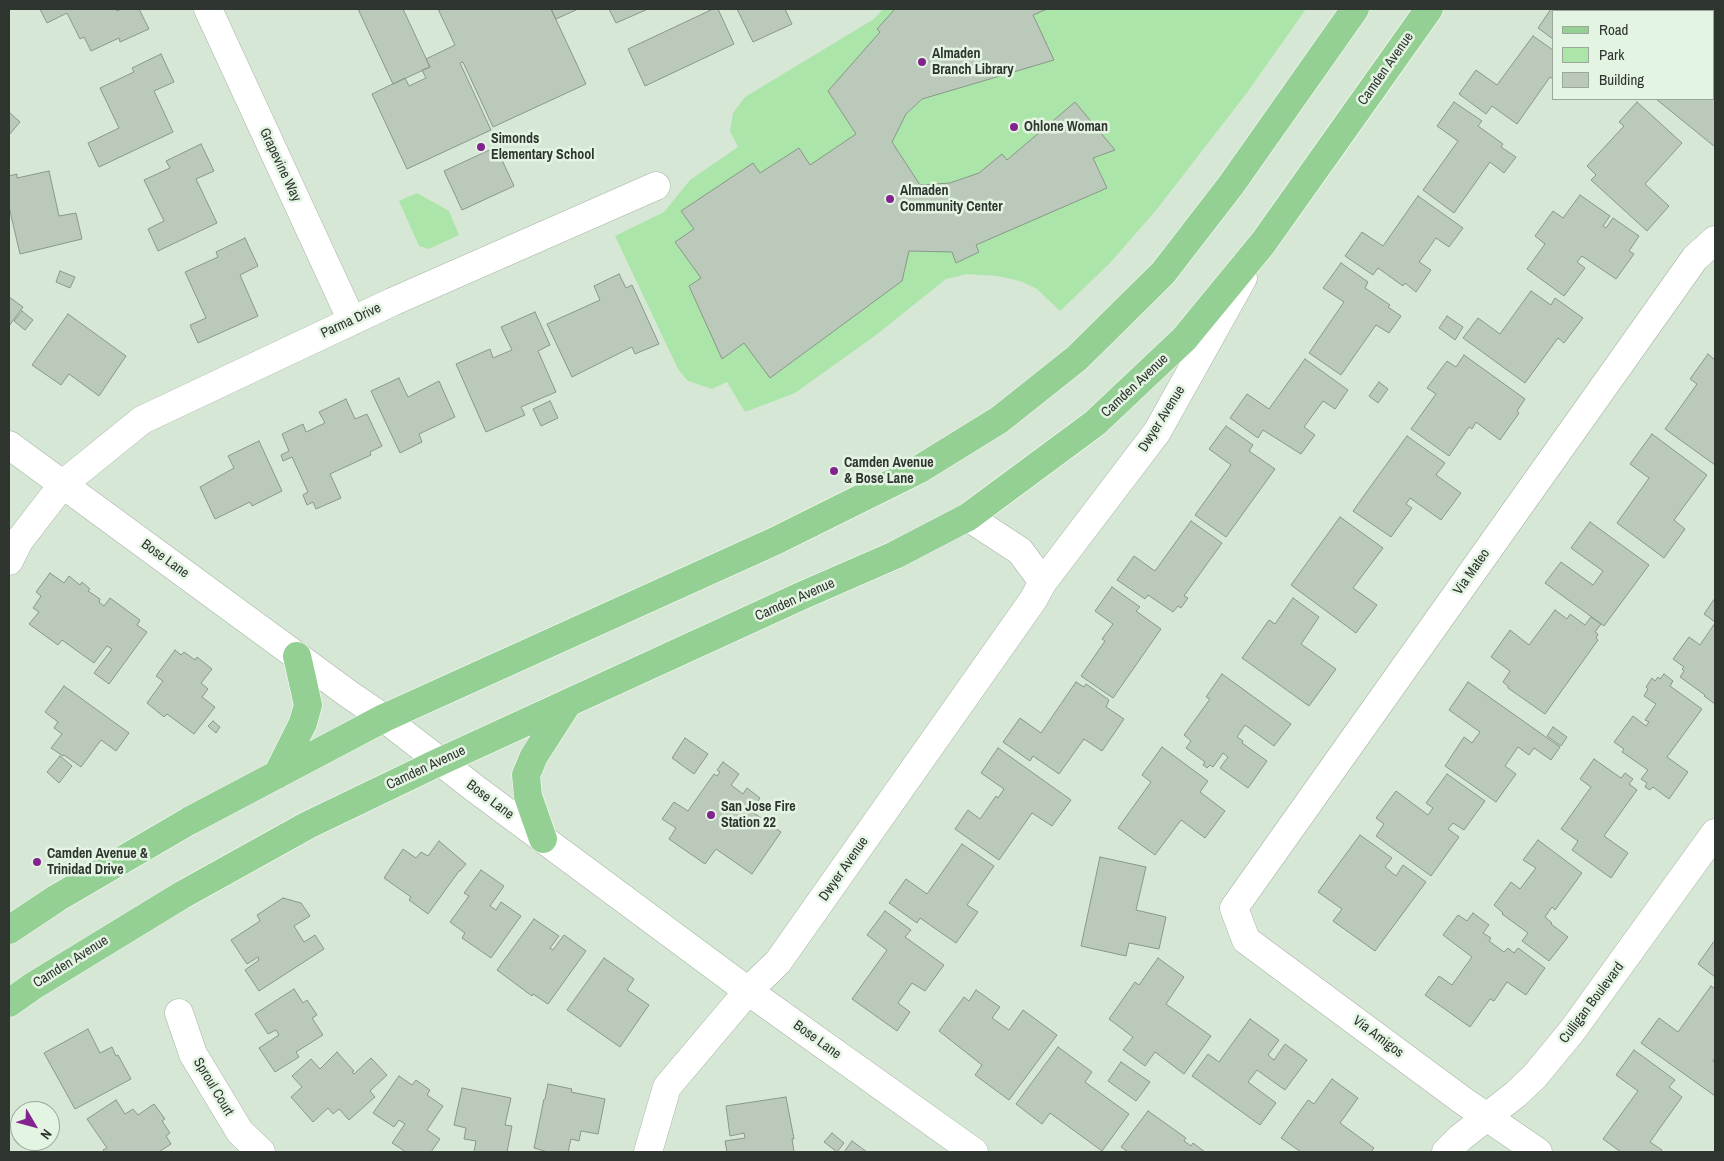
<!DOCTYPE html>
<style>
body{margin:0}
#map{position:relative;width:1724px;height:1161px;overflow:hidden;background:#d7e7d6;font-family:"Archivo Narrow",sans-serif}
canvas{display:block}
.frame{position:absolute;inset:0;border:10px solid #2e342e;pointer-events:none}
.legend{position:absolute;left:1552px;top:10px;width:162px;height:90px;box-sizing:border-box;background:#e4f4e3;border:1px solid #9ba79b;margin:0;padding:6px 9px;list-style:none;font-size:15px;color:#2e342e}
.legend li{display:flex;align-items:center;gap:10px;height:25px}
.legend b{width:25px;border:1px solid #9ba79b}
.north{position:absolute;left:10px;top:1101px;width:50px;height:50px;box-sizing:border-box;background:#e4f4e3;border:1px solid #9ba79b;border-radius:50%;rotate:127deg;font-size:14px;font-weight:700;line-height:20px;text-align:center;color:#2e342e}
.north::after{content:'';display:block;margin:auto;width:18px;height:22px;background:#83238d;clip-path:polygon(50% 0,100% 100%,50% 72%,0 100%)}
</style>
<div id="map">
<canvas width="1724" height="1161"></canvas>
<div class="frame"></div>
<ul class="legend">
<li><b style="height:6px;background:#94cf94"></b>Road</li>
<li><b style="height:14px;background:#ace5aa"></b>Park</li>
<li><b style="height:14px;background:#bac9b9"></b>Building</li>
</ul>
<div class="north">N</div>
</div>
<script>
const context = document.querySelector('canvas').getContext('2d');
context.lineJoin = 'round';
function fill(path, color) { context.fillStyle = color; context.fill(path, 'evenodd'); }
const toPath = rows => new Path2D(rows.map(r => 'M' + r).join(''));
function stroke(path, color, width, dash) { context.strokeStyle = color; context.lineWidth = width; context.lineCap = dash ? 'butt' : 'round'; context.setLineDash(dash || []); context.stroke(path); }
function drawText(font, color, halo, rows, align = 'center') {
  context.font = font + ' "Archivo Narrow",sans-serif'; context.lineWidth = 5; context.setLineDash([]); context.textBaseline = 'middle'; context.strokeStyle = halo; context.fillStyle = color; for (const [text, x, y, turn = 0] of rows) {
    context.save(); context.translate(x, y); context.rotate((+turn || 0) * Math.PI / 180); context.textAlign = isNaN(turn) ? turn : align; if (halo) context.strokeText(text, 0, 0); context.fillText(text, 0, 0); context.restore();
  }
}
const green = toPath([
 [883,9,1306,9,1246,94,1157,209,1110,263,1060,311,1037,289,1020,281,997,276,967,274,946,279,876,335,795,393,745,412,727,382,712,389,688,381,678,369,615,236,664,212,690,180,738,147,730,131,733,113,745,97,874,19],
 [417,193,449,211,459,235,429,249,419,246,399,201]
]);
const building = toPath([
 [40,9,116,9,117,11,121,9,139,9,149,29,120,42,119,38,91,51,84,37,80,39,67,13,47,23,40,9],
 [358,9,403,9,430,67,393,84,358,9],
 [438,9,551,9,586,84,493,127,463,62,460,63,491,130,407,169,372,94,405,78,409,86,426,78,422,70,430,67,426,59,455,45,438,9],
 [551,9,578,9,556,19,551,9],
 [609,9,648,9,616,23,609,9],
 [713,9,718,9,734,44,645,86,628,49,713,9],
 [737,9,785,9,792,24,753,42,737,9],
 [895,9,1047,9,1033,15,1054,60,922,99,906,114,892,142,920,185,950,183,979,173,1002,154,1007,160,1075,102,1115,150,1093,158,1107,188,976,245,979,252,956,263,952,252,909,251,902,281,770,378,744,343,722,359,689,286,701,278,675,242,694,229,681,211,753,163,760,173,799,148,810,165,856,134,828,91,880,32,877,29,895,9],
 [1551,9,1599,9,1597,11,1553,11,1553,39,1538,28,1551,9],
 [1533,36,1553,50,1553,79,1550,77,1517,124,1492,106,1486,114,1459,94,1476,70,1497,85,1533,36],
 [1713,40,1715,42,1715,86,1713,89,1713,40],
 [161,54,174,82,154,91,173,132,99,167,88,143,119,128,100,88,134,72,132,68,161,54],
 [1713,97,1715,99,1715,147,1656,99,1713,99,1713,97],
 [1454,102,1482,121,1478,126,1503,144,1501,147,1516,157,1504,173,1490,162,1454,213,1423,190,1458,141,1437,126,1454,102],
 [1637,102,1682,143,1645,184,1669,206,1647,231,1591,180,1596,175,1587,166,1624,126,1619,122,1637,102],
 [9,112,20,122,9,135,9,112],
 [201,144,214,171,196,179,217,223,158,251,148,229,164,221,144,180,170,168,166,161,201,144],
 [496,147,514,186,462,210,444,171,496,147],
 [49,171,59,216,76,213,82,239,20,254,9,207,9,176,17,174,17,178,49,171],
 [1580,195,1610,216,1603,226,1606,228,1613,218,1639,236,1629,251,1634,254,1616,279,1582,256,1577,262,1585,268,1564,296,1527,269,1545,244,1535,236,1553,211,1563,218,1580,195],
 [1418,196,1463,228,1449,247,1436,238,1419,262,1431,270,1416,292,1405,283,1403,286,1378,268,1373,275,1345,256,1362,232,1383,246,1418,196],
 [245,238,258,266,240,275,258,316,198,343,190,325,206,318,185,272,218,257,216,252,245,238],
 [1341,263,1368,282,1365,288,1390,305,1388,307,1401,316,1389,333,1376,325,1341,375,1309,353,1344,302,1323,288,1341,263],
 [60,271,75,277,70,288,56,282,60,271],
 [619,274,626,288,632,285,659,344,635,354,632,347,572,377,547,324,600,300,594,286,619,274],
 [1531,291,1551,305,1555,298,1583,318,1564,343,1558,338,1525,383,1463,338,1478,318,1500,334,1531,291],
 [9,297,23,307,9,326,9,297],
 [22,311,33,320,25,330,14,321,22,311],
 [535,312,550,345,538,351,556,392,521,407,525,415,486,432,456,364,490,349,493,358,512,350,501,327,535,312],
 [68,314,126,356,99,396,69,374,61,385,32,365,68,314],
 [1447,316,1463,327,1455,340,1439,328,1447,316],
 [1708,354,1715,360,1715,465,1665,429,1697,384,1690,379,1708,354],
 [1464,355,1525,399,1517,411,1519,413,1500,440,1476,422,1472,429,1469,427,1449,456,1411,429,1436,394,1427,388,1447,361,1456,367,1464,355],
 [1305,359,1348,390,1335,409,1323,401,1304,427,1315,435,1301,454,1263,430,1258,438,1230,418,1247,394,1269,409,1305,359],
 [399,378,408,397,439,381,455,417,419,434,422,442,400,453,371,391,399,378],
 [1379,382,1388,389,1378,403,1369,396,1379,382],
 [346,399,355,419,367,414,382,446,370,452,371,455,330,474,341,498,316,509,313,502,307,505,303,495,308,492,292,457,283,461,281,455,289,451,282,434,303,424,306,432,325,423,319,412,346,399],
 [550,401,558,418,541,426,533,409,550,401],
 [1226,426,1253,445,1249,451,1275,469,1226,537,1195,515,1231,465,1209,449,1226,426],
 [1652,434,1707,475,1674,520,1685,529,1664,558,1617,523,1649,478,1630,464,1652,434],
 [1407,436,1445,463,1436,475,1461,493,1441,520,1410,498,1406,504,1412,508,1391,537,1353,511,1407,436],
 [259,441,282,491,252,506,250,502,215,519,200,487,234,468,228,456,259,441],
 [1340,517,1383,548,1353,588,1377,605,1356,633,1291,585,1340,517],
 [1191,521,1222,543,1184,596,1188,598,1181,608,1178,606,1173,612,1148,595,1145,599,1117,580,1134,556,1155,571,1191,521],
 [1590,522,1649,565,1604,626,1545,583,1561,562,1593,585,1603,571,1571,548,1590,522],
 [50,573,64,583,69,576,80,585,82,582,90,589,88,591,100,599,99,602,104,606,110,598,140,620,137,625,147,632,109,684,94,673,112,649,107,646,94,663,62,640,58,645,29,624,39,612,33,608,41,596,36,592,50,573],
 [1112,587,1140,607,1136,611,1161,629,1113,698,1081,676,1105,641,1102,639,1113,624,1095,611,1112,587],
 [1293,598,1319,617,1301,644,1336,669,1309,706,1242,658,1269,620,1275,624,1293,598],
 [1715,598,1715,622,1704,614,1715,598],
 [1555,610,1567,619,1570,614,1585,625,1591,617,1601,624,1595,632,1598,634,1596,638,1598,640,1545,714,1508,688,1508,686,1503,682,1510,671,1491,657,1510,630,1529,645,1555,610],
 [1715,623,1715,704,1704,696,1705,695,1680,677,1684,671,1682,669,1684,667,1673,659,1689,637,1700,645,1715,623],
 [175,650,181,655,184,652,195,660,197,657,212,669,201,683,208,689,202,697,215,707,194,734,167,714,164,717,147,703,163,681,156,676,175,650],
 [1222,674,1291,724,1274,746,1245,725,1237,737,1243,741,1242,743,1267,761,1248,788,1220,768,1228,757,1223,753,1213,767,1210,765,1207,768,1203,765,1205,762,1186,748,1191,741,1184,735,1210,699,1206,697,1222,674],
 [1664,674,1673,681,1670,686,1702,709,1667,757,1688,772,1669,799,1653,787,1650,790,1645,787,1647,783,1641,779,1648,770,1622,752,1624,749,1614,742,1633,716,1646,726,1649,722,1645,720,1656,704,1644,696,1648,689,1646,687,1652,678,1655,681,1658,677,1660,679,1664,674],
 [1076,682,1084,687,1086,684,1109,700,1106,707,1124,719,1102,751,1084,739,1059,774,1033,756,1030,761,1003,742,1020,718,1041,733,1076,682],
 [1468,682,1560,747,1551,760,1534,748,1529,755,1518,747,1505,766,1516,774,1496,802,1445,766,1464,737,1472,743,1480,732,1449,710,1468,682],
 [64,686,129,733,116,751,101,740,81,767,64,755,63,756,51,748,62,734,54,728,58,722,45,712,64,686],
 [213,721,220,727,216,733,208,726,213,721],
 [1553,727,1567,737,1561,746,1547,736,1553,727],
 [685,738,708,754,694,774,672,758,685,738],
 [1162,747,1208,781,1200,792,1225,811,1205,838,1181,820,1155,855,1118,828,1151,782,1142,775,1162,747],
 [998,748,1071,800,1052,826,1032,813,999,860,955,829,968,810,980,819,996,796,998,798,1004,789,981,773,998,748],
 [60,756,72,766,59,783,47,772,60,756],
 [1594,759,1621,778,1625,773,1633,779,1629,784,1637,790,1604,836,1628,853,1611,878,1572,850,1578,841,1561,829,1591,787,1580,779,1594,759],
 [723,762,739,774,731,785,743,794,747,788,760,798,751,811,781,832,752,874,716,849,705,864,669,839,676,828,662,819,674,802,688,811,714,774,717,776,720,772,717,770,723,762],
 [1447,774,1485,801,1464,830,1453,823,1448,829,1459,837,1431,876,1376,836,1384,824,1376,818,1396,791,1428,815,1433,808,1426,803,1447,774],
 [1360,835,1392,858,1385,867,1396,876,1403,865,1426,882,1375,951,1333,921,1342,909,1318,892,1360,835],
 [1538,840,1582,873,1555,910,1552,907,1545,917,1552,923,1551,924,1568,937,1549,961,1522,941,1528,933,1502,914,1503,913,1494,905,1511,882,1520,889,1536,868,1523,860,1538,840],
 [439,841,466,864,460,871,459,871,428,914,409,900,411,897,384,878,403,849,416,858,421,852,428,856,439,841],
 [962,844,994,866,967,905,978,912,956,943,920,918,917,923,889,903,906,879,927,894,962,844],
 [1100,857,1146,867,1136,910,1166,917,1159,949,1129,943,1126,956,1081,946,1100,857],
 [481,870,504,886,490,906,496,910,501,902,521,916,491,958,462,938,465,933,450,922,469,896,464,893,481,870],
 [283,898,301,903,310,916,294,926,304,942,315,935,324,949,259,991,245,970,259,960,258,957,247,964,231,940,260,921,257,915,283,898],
 [885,911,911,930,905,937,944,965,925,991,912,983,898,1003,910,1012,897,1031,852,999,887,950,867,935,885,911],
 [1473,913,1489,925,1483,933,1491,938,1489,941,1504,952,1508,948,1514,953,1518,948,1545,968,1526,995,1507,982,1494,1001,1490,999,1470,1027,1425,995,1439,976,1452,985,1472,957,1443,935,1458,915,1467,921,1473,913],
 [534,919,559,936,550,948,553,950,564,935,586,951,548,1004,533,994,532,996,497,970,534,919],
 [1715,940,1715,977,1698,964,1715,940],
 [604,958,634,979,627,990,649,1005,620,1047,567,1010,604,958],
 [1158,958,1184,977,1166,1004,1211,1036,1184,1074,1155,1052,1145,1066,1123,1050,1133,1037,1109,1019,1135,982,1139,985,1158,958],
 [1711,986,1715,989,1715,1058,1713,1061,1715,1063,1715,1096,1641,1043,1659,1018,1678,1032,1711,986],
 [294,989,303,1003,307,1000,317,1015,312,1018,323,1035,296,1052,299,1057,275,1072,259,1048,279,1035,276,1030,268,1034,255,1014,294,989],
 [976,990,1000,1007,992,1018,1009,1030,1023,1010,1057,1035,1009,1100,975,1075,982,1065,939,1031,964,997,969,1001,976,990],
 [1250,1019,1279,1040,1268,1055,1274,1060,1285,1044,1307,1060,1285,1090,1257,1070,1248,1082,1276,1103,1260,1125,1192,1076,1208,1054,1219,1062,1250,1019],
 [88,1029,100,1053,112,1047,116,1056,118,1055,131,1079,75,1109,44,1053,88,1029],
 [1058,1047,1092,1072,1085,1082,1129,1114,1102,1151,1050,1113,1042,1124,1016,1104,1058,1047],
 [1634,1050,1675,1080,1669,1087,1682,1097,1650,1142,1662,1150,1661,1152,1621,1152,1603,1139,1638,1091,1616,1075,1634,1050],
 [337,1052,354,1071,352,1072,354,1074,371,1058,387,1075,370,1091,375,1097,349,1120,339,1109,333,1114,328,1108,313,1122,291,1097,302,1087,292,1076,311,1059,320,1069,337,1052],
 [1121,1062,1150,1082,1136,1101,1108,1081,1121,1062],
 [399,1076,412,1085,416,1080,430,1090,427,1095,443,1106,427,1130,440,1139,431,1152,406,1152,392,1143,405,1124,399,1120,394,1127,373,1113,399,1076],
 [1332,1079,1358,1098,1340,1123,1374,1148,1371,1152,1301,1152,1281,1138,1308,1100,1314,1104,1332,1079],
 [548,1084,572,1089,571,1092,605,1099,598,1134,581,1131,579,1141,571,1139,568,1152,548,1152,534,1148,544,1099,545,1099,548,1084],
 [462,1088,511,1098,505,1125,512,1126,507,1152,474,1152,476,1141,464,1139,466,1128,454,1125,462,1088],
 [786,1097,794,1139,792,1139,794,1152,727,1152,725,1141,745,1138,744,1133,730,1136,726,1106,786,1097],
 [116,1100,125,1114,133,1109,138,1115,154,1104,165,1119,162,1121,170,1133,166,1136,171,1144,159,1152,105,1152,103,1150,107,1148,87,1119,116,1100],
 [1148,1111,1186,1138,1184,1141,1191,1146,1193,1143,1205,1152,1128,1152,1121,1147,1148,1111],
 [832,1133,844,1143,837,1152,824,1142,832,1133],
 [852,1141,867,1152,844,1152,852,1141]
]);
const minor = toPath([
 [208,9,352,321],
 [9,445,350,695,384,718,477,790,748,991,974,1152],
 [968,517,1020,551,1043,582],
 [9,561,19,541,63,484,142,420,392,302,656,186],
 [179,1013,193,1054,240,1132,261,1152],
 [648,1152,667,1087,748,991,778,962,1033,600,1043,582,1157,432,1243,278],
 [1446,1152,1460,1138,1516,1094,1534,1077,1572,1031,1715,833],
 [1538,1152,1462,1100,1246,940,1234,908,1695,258,1715,240]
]);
const major = toPath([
 [277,775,303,723,308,705,297,656],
 [543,839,528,796,526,775,534,756,568,703],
 [9,930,57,898,189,821,384,718,775,541,918,470,999,420,1077,358,1163,273,1231,185,1355,9],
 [9,1003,33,986,182,895,308,825,439,762,801,596,895,555,968,517,1095,423,1184,339,1263,243,1429,9]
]);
const markers = [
 [922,62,5,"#83238d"],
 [1014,127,5,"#83238d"],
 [481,147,5,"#83238d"],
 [890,199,5,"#83238d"],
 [834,471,5,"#83238d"],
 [711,815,5,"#83238d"],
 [37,862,5,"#83238d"]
];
const poiNames = [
 ["Almaden",932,54],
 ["Branch Library",932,70],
 ["Ohlone Woman",1024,127],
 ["Simonds",491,139],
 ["Elementary School",491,155],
 ["Almaden",900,191],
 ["Community Center",900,207],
 ["Camden Avenue",844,463],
 ["& Bose Lane",844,479],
 ["San Jose Fire",721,807],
 ["Station 22",721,823],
 ["Camden Avenue &",47,854],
 ["Trinidad Drive",47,870]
];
const streetNames = [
 ["Camden Avenue",1386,69,-55],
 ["Grapevine Way",280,165,65],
 ["Parma Drive",351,321,-25],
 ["Camden Avenue",1135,386,-43],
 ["Dwyer Avenue",1162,419,-58],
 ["Bose Lane",165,559,36],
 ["Via Mateo",1472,572,-55],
 ["Camden Avenue",795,600,-24],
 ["Camden Avenue",426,768,-25],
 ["Bose Lane",490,800,37],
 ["Dwyer Avenue",844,869,-55],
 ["Camden Avenue",71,962,-32],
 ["Culligan Boulevard",1592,1003,-53],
 ["Via Amigos",1378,1037,37],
 ["Bose Lane",817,1040,36],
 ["Sproul Court",213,1087,59]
];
fill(green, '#ace5aa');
fill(building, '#bac9b9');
stroke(building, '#899888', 1);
stroke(minor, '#a5b4a4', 29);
stroke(major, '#fff', 29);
stroke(minor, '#fff', 28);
stroke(major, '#94cf94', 28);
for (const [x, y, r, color] of markers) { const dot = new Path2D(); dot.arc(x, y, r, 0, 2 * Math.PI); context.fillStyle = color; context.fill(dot); stroke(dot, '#e4f4e3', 2); }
drawText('bold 14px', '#2e342e', '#e4f4e3', poiNames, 'left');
drawText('14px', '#2e342e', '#e4f4e3', streetNames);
</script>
